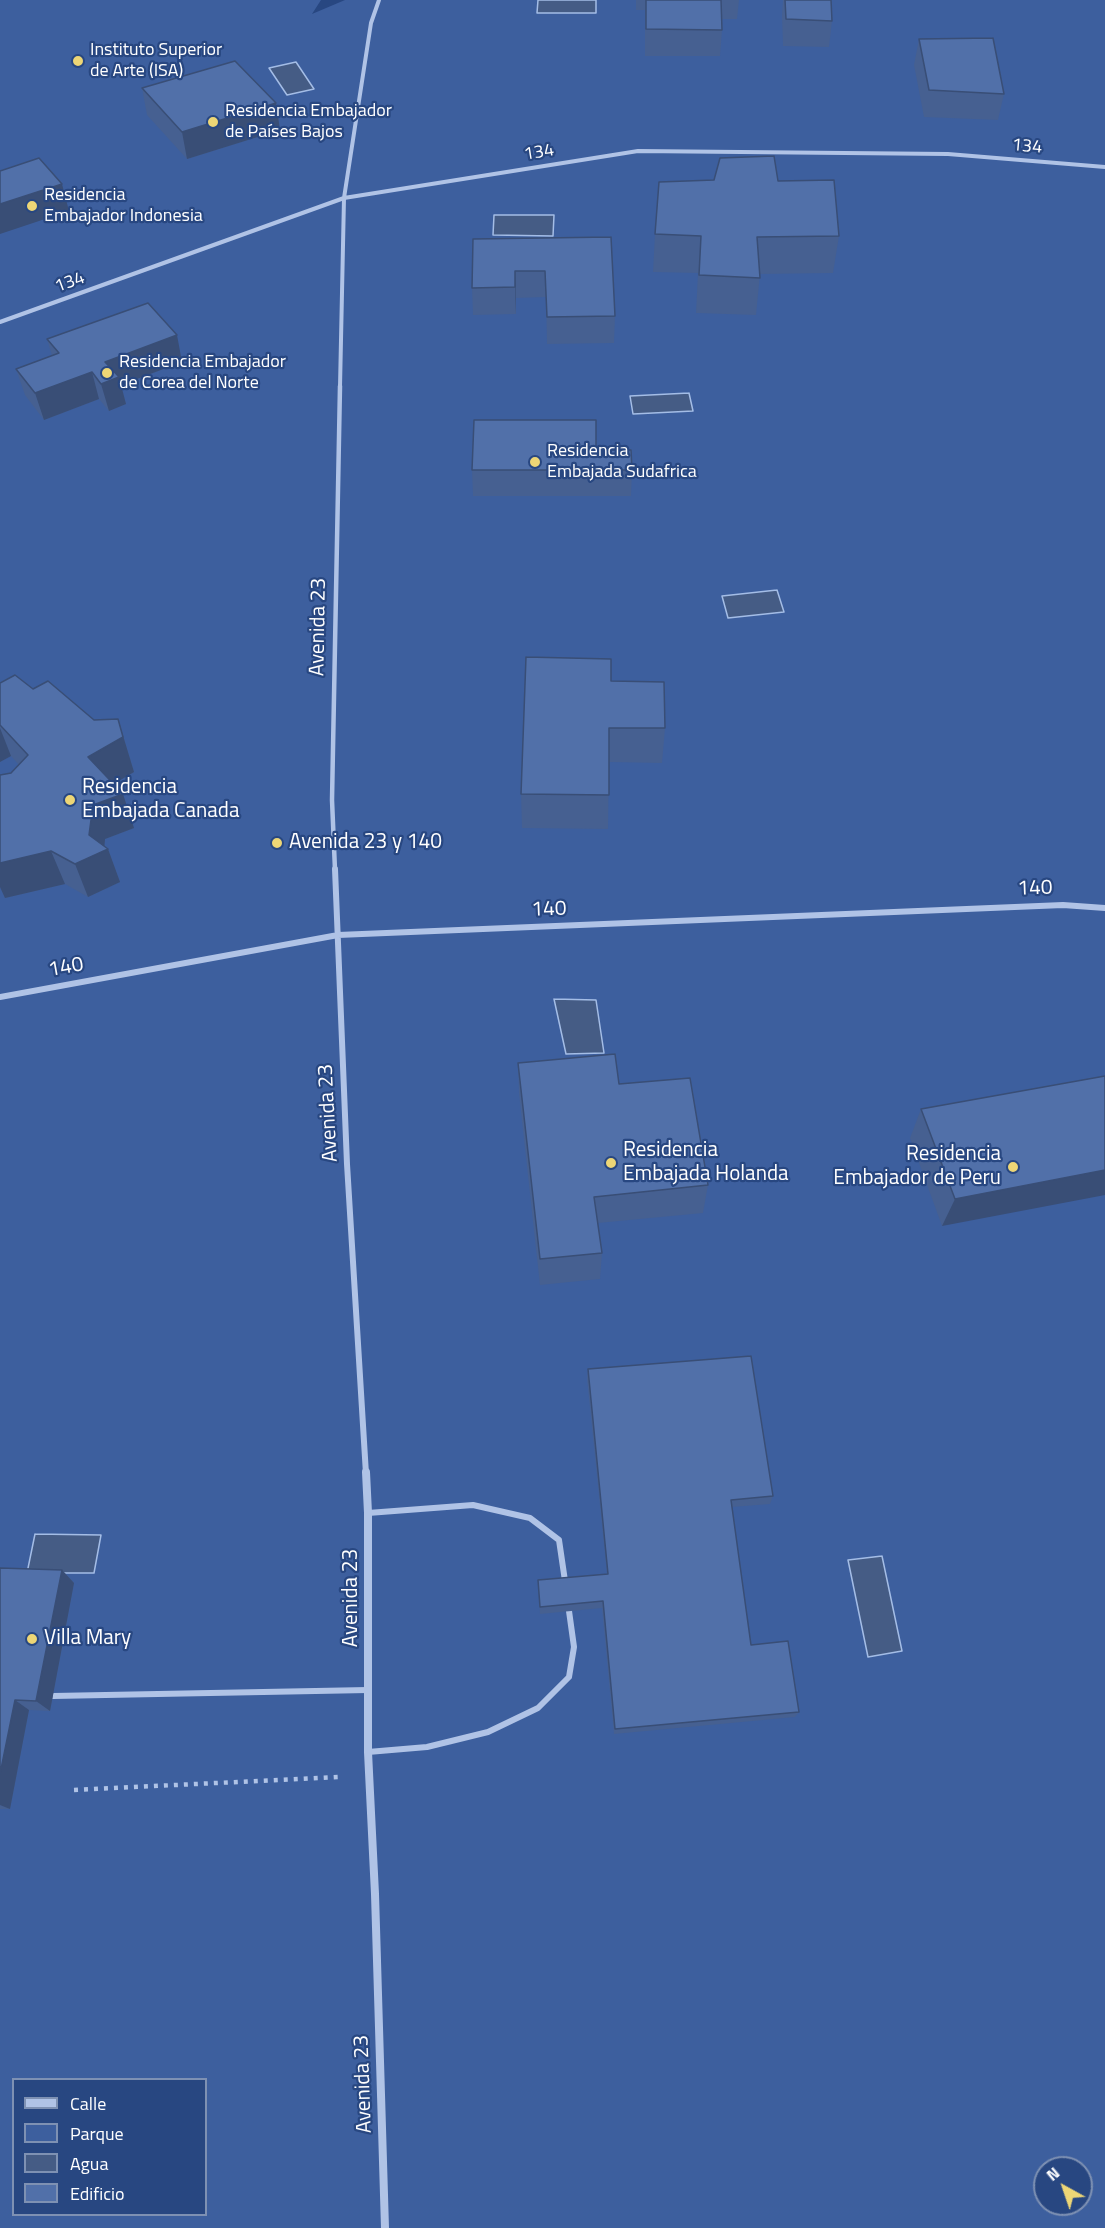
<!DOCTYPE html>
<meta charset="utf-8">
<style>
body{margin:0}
#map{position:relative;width:1105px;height:2228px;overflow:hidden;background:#284781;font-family:"Titillium Web",sans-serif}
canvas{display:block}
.legend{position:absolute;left:12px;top:2078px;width:195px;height:138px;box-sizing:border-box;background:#284781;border:2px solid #7e91b3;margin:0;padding:8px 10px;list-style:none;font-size:18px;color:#fff}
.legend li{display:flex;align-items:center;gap:12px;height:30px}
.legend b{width:30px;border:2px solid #7e91b3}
.north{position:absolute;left:1033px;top:2156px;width:60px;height:60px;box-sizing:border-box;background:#284781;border:2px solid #7e91b3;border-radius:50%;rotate:320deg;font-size:16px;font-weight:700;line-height:24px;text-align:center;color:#fff}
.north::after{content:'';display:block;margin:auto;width:21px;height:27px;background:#edd676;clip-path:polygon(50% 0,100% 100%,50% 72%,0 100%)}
</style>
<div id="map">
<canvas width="1105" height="2228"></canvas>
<ul class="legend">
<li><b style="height:8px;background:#b0c3e6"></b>Calle</li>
<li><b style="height:16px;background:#3d5f9e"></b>Parque</li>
<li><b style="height:16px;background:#455c85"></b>Agua</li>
<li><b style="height:16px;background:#5170a9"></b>Edificio</li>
</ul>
<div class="north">N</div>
</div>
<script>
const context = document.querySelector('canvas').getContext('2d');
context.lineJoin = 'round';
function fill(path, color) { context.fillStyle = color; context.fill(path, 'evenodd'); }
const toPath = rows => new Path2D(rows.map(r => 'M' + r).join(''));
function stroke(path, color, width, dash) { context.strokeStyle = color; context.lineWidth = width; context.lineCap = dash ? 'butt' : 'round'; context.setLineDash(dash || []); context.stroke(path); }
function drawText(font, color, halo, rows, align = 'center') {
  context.font = font + ' "Titillium Web",sans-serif'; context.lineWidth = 4.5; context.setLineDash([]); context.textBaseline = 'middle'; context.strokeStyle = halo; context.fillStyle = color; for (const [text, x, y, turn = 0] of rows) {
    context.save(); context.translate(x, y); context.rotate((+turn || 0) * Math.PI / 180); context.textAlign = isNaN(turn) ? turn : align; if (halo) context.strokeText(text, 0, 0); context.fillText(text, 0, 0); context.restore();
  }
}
const green = toPath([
 [0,0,321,0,312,14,345,0,1105,0,1105,2228,0,2228],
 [14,2080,206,2080,206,2214,14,2214],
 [1045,2168,1081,2168,1081,2204,1045,2204]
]);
const water = toPath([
 [538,0,596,0,596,13,537,13,538,0],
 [296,62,314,89,287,95,269,68,296,62],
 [494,215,554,215,553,236,493,235,494,215],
 [689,393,693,411,633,414,630,396,689,393],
 [777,590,784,612,728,618,722,596,777,590],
 [554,999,596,1000,604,1053,566,1054,554,999],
 [35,1534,101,1535,94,1573,27,1573,35,1534],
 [882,1556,902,1651,868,1657,848,1560,882,1556]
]);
const path = toPath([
 [74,1790,338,1777]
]);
const lane = toPath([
 [368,1513,473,1505,530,1518,559,1540,565,1581],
 [53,1696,368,1690],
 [368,1752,427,1747,488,1732,538,1708,569,1677,574,1647,569,1611]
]);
const streetFar3 = toPath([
 [0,322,344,198,638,151,948,154,1105,167],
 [340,387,344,198,371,23,379,0]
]);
const streetFar2 = toPath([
 [335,870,332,800,340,386]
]);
const streetFar1 = toPath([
 [335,869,347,1164,366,1474],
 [0,997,338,935,1063,905,1105,908]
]);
const street = toPath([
 [366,1472,368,1513,368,1752,375,1894,385,2228]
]);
const wall = toPath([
 [636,0,739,0,737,19,722,19,722,30,720,56,645,56,645,10,636,10],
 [783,0,831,0,832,21,829,47,783,46,782,16],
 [919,39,1004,94,998,120,924,117,914,65],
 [142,88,276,103,280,130,187,159,147,115],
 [778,181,839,236,833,273,760,274,756,315,696,313,698,273,653,272,655,234],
 [611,237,615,316,614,343,547,344,546,297,516,298,516,314,473,315,472,288,473,239],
 [47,339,182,362,121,385,126,404,109,411,99,399,44,420,25,395,16,369,52,356],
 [472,470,632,470,631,496,473,496],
 [611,681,665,728,662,763,609,762,608,829,522,828,521,794],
 [0,683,33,689,94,720,118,719,134,772,113,784,134,828,105,839,104,846,108,849,120,882,88,897,65,884,5,898,0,887,0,775,11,773,19,765,11,756,0,762],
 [518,1063,619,1084,708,1185,703,1213,598,1223,602,1253,600,1279,540,1285,519,1093],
 [1105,1076,942,1226,910,1138,921,1109],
 [588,1369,773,1496,770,1504,732,1507,751,1645,799,1712,795,1717,614,1734,602,1608,540,1614,538,1580,607,1574,587,1378],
 [0,1568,62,1570,74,1583,50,1711,29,1710,10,1809,0,1809]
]);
const shadedWall = toPath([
 [276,103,280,130,187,159,182,132],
 [62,184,69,211,0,234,0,204],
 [515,271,516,298,516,314,515,287],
 [177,335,182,362,121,385,126,404,109,411,101,384,105,362],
 [92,372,99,399,44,420,35,393],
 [118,719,134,772,100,792,88,757],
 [0,728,11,756,0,762],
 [123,794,134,828,105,839,104,851,108,849,120,882,88,897,75,864,89,835,93,805],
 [51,851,65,884,5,898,0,887,0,863],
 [1105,1170,1105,1195,942,1226,955,1199],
 [62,1570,74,1583,50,1711,36,1701],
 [15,1700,29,1710,10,1809,0,1805,0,1774]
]);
const building = toPath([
 [646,0,721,0,722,30,646,29,646,0],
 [785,0,831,0,832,21,786,19,785,0],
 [993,38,1004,94,929,90,919,39,993,38],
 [235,61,276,103,182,132,142,88,235,61],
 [774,156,778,181,834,180,839,236,757,237,760,278,699,275,701,236,655,234,659,182,714,180,720,158,774,156],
 [39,158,62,184,0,204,0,171,39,158],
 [611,237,615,316,547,317,545,271,515,271,515,287,472,288,473,239,611,237],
 [148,303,177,335,105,362,119,377,101,384,92,372,35,393,16,369,59,353,47,339,148,303],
 [474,420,596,420,596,450,631,450,632,470,472,470,474,420],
 [526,657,611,659,611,681,664,682,665,728,609,728,609,795,521,794,526,657],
 [15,675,33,689,48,681,94,720,118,719,123,737,88,757,123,794,93,805,89,835,108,849,75,864,51,851,0,863,0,775,11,773,28,755,0,725,0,683,15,675],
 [615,1054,619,1084,690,1078,708,1185,594,1197,602,1253,540,1259,518,1063,615,1054],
 [1105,1076,1105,1170,955,1199,921,1109,1105,1076],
 [751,1356,773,1496,731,1500,751,1645,788,1641,799,1712,615,1729,603,1601,540,1607,538,1580,608,1574,588,1369,751,1356],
 [0,1568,62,1570,36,1701,15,1700,0,1774,0,1568]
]);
const markers = [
 [78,61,6,"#edd676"],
 [213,122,6,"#edd676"],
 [32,206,6,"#edd676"],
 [107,373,6,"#edd676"],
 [535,462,6,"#edd676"],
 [70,800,6,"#edd676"],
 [277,843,6,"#edd676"],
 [611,1163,6,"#edd676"],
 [1013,1167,6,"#edd676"],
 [32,1639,6,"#edd676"]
];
const farPoinames = [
 ["Instituto Superior",90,51],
 ["de Arte (ISA)",90,72],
 ["Residencia Embajador",225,112],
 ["de Países Bajos",225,133],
 ["Residencia",44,196],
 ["Embajador Indonesia",44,217],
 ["Residencia Embajador",119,363],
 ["de Corea del Norte",119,384],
 ["Residencia",547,452],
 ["Embajada Sudafrica",547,473]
];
const farStreetnames = [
 ["134",1027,147,5],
 ["134",539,153,-9],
 ["134",70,283,-20]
];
const streetNames = [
 ["Avenida 23",319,627,-89],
 ["140",1035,889,-2],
 ["140",549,910,-2],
 ["140",66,968,-10],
 ["Avenida 23",329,1113,-93],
 ["Avenida 23",352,1598,-90],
 ["Avenida 23",364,2084,-92]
];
const poiNames = [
 ["Residencia",82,788],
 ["Embajada Canada",82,812],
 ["Avenida 23 y 140",289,843],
 ["Residencia",623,1151],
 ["Embajada Holanda",623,1175],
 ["Residencia",1001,1155,"right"],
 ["Embajador de Peru",1001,1179,"right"],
 ["Villa Mary",44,1639]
];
fill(green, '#3d5f9e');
fill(water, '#455c85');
stroke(water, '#a4bde6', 1.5);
stroke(path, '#b0c3e6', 4.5, [4, 6]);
stroke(lane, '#b0c3e6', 6);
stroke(streetFar3, '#b0c3e6', 4);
stroke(streetFar2, '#b0c3e6', 4.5);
stroke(streetFar1, '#b0c3e6', 6);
stroke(street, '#b0c3e6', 8);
fill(wall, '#466091');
fill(shadedWall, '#394e76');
fill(building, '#5170a9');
stroke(building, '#394e76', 1.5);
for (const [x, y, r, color] of markers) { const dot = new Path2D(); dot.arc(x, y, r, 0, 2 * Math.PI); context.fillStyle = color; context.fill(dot); stroke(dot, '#284781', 2); }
drawText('18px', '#fff', '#284781', farPoinames, 'left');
drawText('18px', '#fff', '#284781', farStreetnames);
drawText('21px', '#fff', '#284781', streetNames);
drawText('21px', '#fff', '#284781', poiNames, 'left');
</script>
